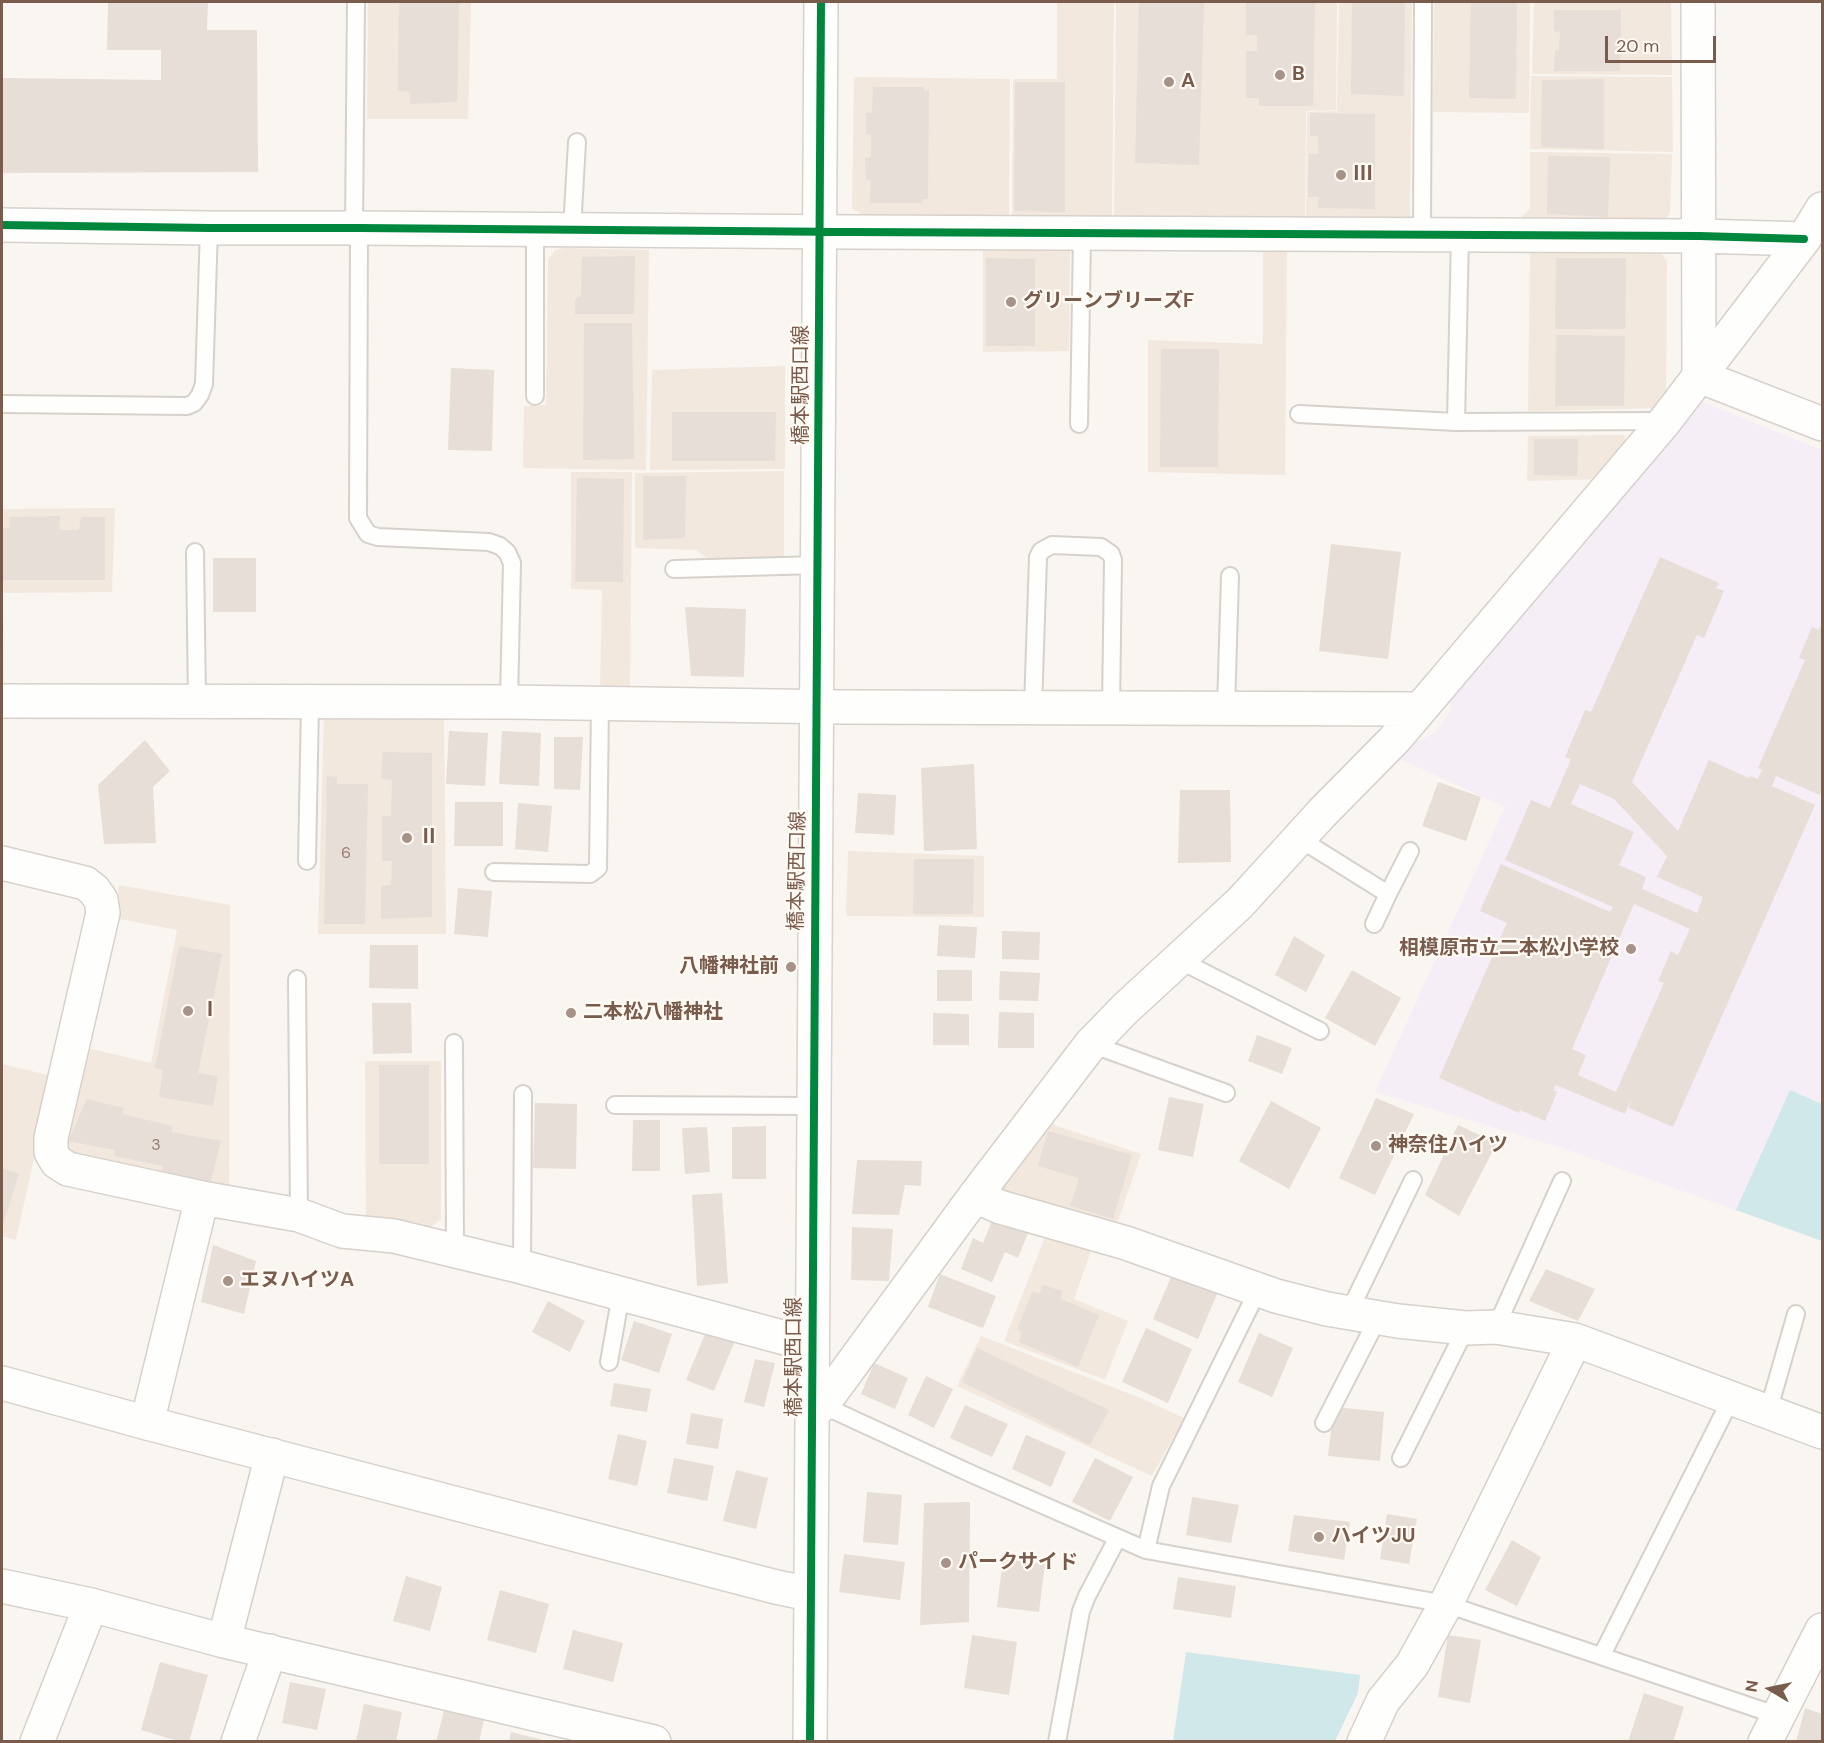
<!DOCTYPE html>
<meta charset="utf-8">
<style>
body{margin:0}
#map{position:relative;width:1824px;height:1743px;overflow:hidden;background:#f9f5f0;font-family:"DM Sans",sans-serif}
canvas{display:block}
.frame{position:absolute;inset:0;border:3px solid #7a5c4d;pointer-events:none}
.north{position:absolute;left:1740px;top:1659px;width:60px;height:60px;-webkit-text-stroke:4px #fffaf3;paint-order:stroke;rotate:279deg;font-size:16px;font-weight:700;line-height:24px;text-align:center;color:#7a5c4d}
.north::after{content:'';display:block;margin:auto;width:21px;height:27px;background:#7a5c4d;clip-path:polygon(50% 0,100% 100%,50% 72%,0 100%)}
.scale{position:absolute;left:1605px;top:36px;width:111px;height:27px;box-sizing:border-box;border:3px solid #7a5c4d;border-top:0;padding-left:8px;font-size:18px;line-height:21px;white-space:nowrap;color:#7a5c4d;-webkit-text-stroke:4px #fffaf3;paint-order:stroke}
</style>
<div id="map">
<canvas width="1824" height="1743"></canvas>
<div class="frame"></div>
<div class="north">N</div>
<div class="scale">20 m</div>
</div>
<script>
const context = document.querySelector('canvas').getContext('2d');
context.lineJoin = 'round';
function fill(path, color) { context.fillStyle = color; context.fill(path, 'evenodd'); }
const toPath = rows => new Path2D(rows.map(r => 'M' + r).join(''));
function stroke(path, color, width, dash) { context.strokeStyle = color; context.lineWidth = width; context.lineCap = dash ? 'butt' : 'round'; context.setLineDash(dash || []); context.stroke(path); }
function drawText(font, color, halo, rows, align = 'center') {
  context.font = font + ' "DM Sans","Noto Sans JP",sans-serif'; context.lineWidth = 4.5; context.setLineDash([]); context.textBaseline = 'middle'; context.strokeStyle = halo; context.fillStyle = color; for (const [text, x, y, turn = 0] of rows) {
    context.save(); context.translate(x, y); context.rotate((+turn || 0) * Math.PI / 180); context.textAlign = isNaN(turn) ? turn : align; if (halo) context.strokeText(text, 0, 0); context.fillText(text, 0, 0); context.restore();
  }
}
const residential = toPath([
 [368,2,471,2,468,119,367,119],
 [1057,2,1114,2,1112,217,1012,216,1013,79,1057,79],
 [1116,2,1337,2,1336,110,1306,111,1305,220,1114,217],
 [1339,2,1412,2,1410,220,1306,220,1307,112,1337,111],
 [1434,2,1530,2,1529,113,1433,112],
 [1534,2,1671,2,1672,75,1532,74],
 [1531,76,1672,77,1673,152,1530,149],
 [854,77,1010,79,1009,216,863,215,852,208],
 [1530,152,1672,154,1670,213,1663,222,1517,222,1530,209],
 [564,248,649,250,646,470,523,468,524,406,546,405,548,260,555,250],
 [983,250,1070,250,1069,351,983,352],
 [1263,250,1287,250,1285,475,1148,472,1148,340,1263,344],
 [1530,253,1661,254,1667,261,1666,401,1661,408,1528,411],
 [785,366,785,469,650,470,652,370],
 [1624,435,1628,448,1604,479,1527,481,1528,436],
 [784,471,784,557,708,559,696,550,635,548,635,473],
 [571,472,632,472,630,693,600,692,602,590,571,589],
 [115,508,112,592,3,593,4,687,2,687,2,509],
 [324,712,444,715,446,934,318,934],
 [848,851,984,856,984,917,846,916],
 [119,885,230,905,229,1195,74,1154,62,1141,83,1047,151,1063,177,930,114,918],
 [365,1061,441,1061,441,1219,424,1232,366,1225],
 [2,1064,52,1076,16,1240,2,1236],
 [1045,1122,1141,1154,1116,1227,1006,1198,1002,1182],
 [1047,1232,1093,1245,1074,1299,1128,1321,1105,1380,1004,1341],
 [981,1336,1138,1397,1184,1418,1152,1476,957,1386]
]);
const education = toPath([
 [1697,400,1822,450,1822,1241,1559,1147,1375,1092,1505,807,1391,755,1436,732,1450,711,1451,705,1443,698]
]);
const water = toPath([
 [1790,1090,1822,1104,1822,1241,1736,1210],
 [1186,1652,1360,1675,1358,1693,1335,1741,1173,1741]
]);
const building = toPath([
 [108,2,208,2,207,30,257,30,258,172,2,173,2,78,161,80,161,50,107,50],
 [399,2,459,2,457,102,410,104,410,92,398,91],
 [1139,2,1204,2,1199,165,1135,163],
 [1246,2,1315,2,1313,106,1259,106,1259,98,1246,98,1246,51,1257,51,1257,35,1246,35],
 [1352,2,1405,2,1404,96,1351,94],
 [1471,2,1517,2,1516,99,1469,98],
 [1554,10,1621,10,1620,71,1554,71,1555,51,1559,50,1560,32,1554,31],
 [1604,79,1604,149,1541,147,1542,80],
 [1015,82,1065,82,1065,212,1014,211],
 [873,87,923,87,924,91,929,90,928,199,922,199,922,203,870,203,871,180,866,180,865,158,871,157,871,134,866,135,866,113,872,113],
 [1310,113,1375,114,1375,209,1318,208,1319,197,1308,197,1309,154,1319,154,1318,136,1310,136],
 [1548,156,1610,157,1608,217,1547,214],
 [635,256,634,314,575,314,575,299,581,296,582,257],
 [986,258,1035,259,1035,346,986,346],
 [1556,258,1626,258,1625,329,1555,329],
 [584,323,632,323,634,459,583,460],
 [1556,335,1625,336,1624,406,1555,406],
 [1161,349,1219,349,1218,467,1160,467],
 [451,368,494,370,492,451,448,450],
 [672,412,776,412,775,461,672,461],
 [1534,439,1578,439,1577,476,1534,475],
 [643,476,686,476,685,538,643,540],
 [577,478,624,479,623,582,575,582],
 [60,516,59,530,79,530,81,517,105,517,105,580,2,580,2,528,9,528,10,517],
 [1331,544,1401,552,1388,659,1319,651],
 [1660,557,1719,583,1716,588,1724,591,1704,638,1697,635,1632,782,1678,831,1709,760,1749,778,1750,776,1758,779,1762,770,1758,768,1805,660,1799,658,1812,627,1819,630,1822,622,1822,788,1820,795,1776,776,1772,786,1815,805,1673,1127,1629,1108,1631,1099,1625,1114,1556,1085,1553,1090,1557,1092,1545,1121,1520,1110,1519,1113,1439,1078,1507,923,1480,911,1501,864,1610,912,1613,907,1505,860,1531,800,1550,808,1571,759,1565,757,1585,710,1591,712],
 [1580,784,1614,799,1667,856,1657,877,1703,897,1697,913,1642,889,1646,877,1619,865,1634,832,1571,804],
 [1634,904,1690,929,1678,955,1671,951,1658,981,1664,983,1616,1092,1578,1075,1586,1055,1572,1049],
 [213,558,256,558,256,612,213,612],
 [685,607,746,609,744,677,691,676],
 [449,731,488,733,485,786,446,784],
 [502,731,541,733,539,786,499,784],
 [554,737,583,737,580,790,554,789],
 [145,740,170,771,153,787,156,843,104,844,98,785],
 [383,752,432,753,432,917,381,919,381,886,391,885,392,861,382,861,382,816,391,816,392,780,381,779],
 [974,764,977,849,924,851,921,768],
 [327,776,337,777,337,784,368,784,365,924,324,924],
 [1438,782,1481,797,1466,841,1422,826],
 [1180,790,1230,790,1231,862,1178,863],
 [858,793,896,795,894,835,855,833],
 [455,802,503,802,503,846,454,846],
 [518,803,552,806,548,852,515,849],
 [914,859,974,859,973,914,913,914],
 [458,888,492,891,488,937,454,934],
 [939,925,977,927,975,958,937,956],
 [1002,931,1040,932,1039,960,1002,959],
 [1294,936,1325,955,1306,992,1275,975],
 [370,945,418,945,418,989,369,988],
 [179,946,222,954,198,1073,218,1076,213,1106,159,1097,163,1070,155,1068],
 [937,970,972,970,972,1001,937,1001],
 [1352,970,1401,998,1375,1046,1325,1018],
 [1000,971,1040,973,1038,1001,999,1000],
 [372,1003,411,1003,412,1053,373,1054],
 [999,1012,1034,1013,1034,1048,998,1048],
 [933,1013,969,1014,969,1045,933,1045],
 [1257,1035,1292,1048,1282,1074,1248,1061],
 [379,1065,429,1065,429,1164,379,1164],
 [1169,1097,1204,1104,1193,1157,1158,1150],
 [1376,1098,1414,1114,1375,1195,1339,1178],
 [87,1099,124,1108,122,1114,173,1126,171,1132,221,1141,210,1184,162,1174,163,1166,114,1156,115,1150,68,1141],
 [1271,1101,1321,1128,1289,1189,1239,1161],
 [535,1103,577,1104,576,1169,533,1168],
 [633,1120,660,1120,660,1171,632,1171],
 [1458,1125,1497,1143,1459,1216,1425,1195],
 [766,1126,766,1179,732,1179,732,1127],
 [707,1127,710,1172,685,1174,682,1128],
 [1048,1131,1132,1155,1113,1219,1070,1206,1079,1178,1038,1166],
 [857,1160,922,1161,921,1186,905,1185,899,1215,852,1214],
 [2,1168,19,1174,2,1228],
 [722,1193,728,1283,697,1286,692,1195],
 [993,1218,1028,1233,1018,1258,1005,1252,992,1282,961,1269,973,1238,983,1243],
 [852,1227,893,1229,889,1281,851,1280],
 [213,1245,256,1261,244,1314,201,1302],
 [1546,1269,1595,1289,1578,1321,1529,1301],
 [940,1274,996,1296,983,1328,928,1307],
 [1172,1275,1217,1294,1198,1339,1153,1319],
 [1043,1285,1062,1291,1061,1299,1099,1315,1078,1367,1019,1342,1022,1332,1017,1330,1032,1292,1039,1294],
 [548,1301,585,1321,570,1352,532,1332],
 [634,1321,672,1334,659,1373,621,1360],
 [708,1327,736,1338,714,1391,686,1380],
 [1146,1328,1192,1349,1168,1403,1122,1382],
 [1259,1333,1293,1348,1272,1397,1238,1382],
 [977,1348,1109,1410,1090,1445,962,1382],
 [755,1359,775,1363,764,1407,744,1402],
 [874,1363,908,1378,895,1409,861,1394],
 [926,1376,953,1389,934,1428,908,1415],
 [614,1383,651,1389,647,1412,610,1406],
 [965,1405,1008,1424,992,1457,950,1438],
 [1334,1407,1384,1412,1380,1461,1328,1456],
 [691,1413,723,1419,718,1449,686,1444],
 [618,1434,647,1441,637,1486,608,1479],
 [1026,1435,1066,1452,1051,1487,1012,1469],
 [674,1458,714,1466,707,1501,667,1493],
 [1095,1458,1133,1477,1110,1521,1072,1502],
 [736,1470,768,1478,756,1529,723,1521],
 [867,1492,902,1495,898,1545,863,1542],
 [1192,1497,1239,1505,1231,1543,1186,1535],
 [970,1502,969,1622,920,1625,924,1503],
 [1387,1514,1417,1519,1409,1564,1380,1559],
 [1294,1515,1350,1522,1344,1560,1288,1551],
 [1512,1540,1541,1557,1517,1606,1485,1590],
 [844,1554,905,1562,900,1600,839,1592],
 [1003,1559,1045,1564,1039,1612,997,1607],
 [406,1576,442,1587,430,1631,393,1621],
 [1178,1577,1236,1586,1231,1618,1173,1609],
 [500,1590,549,1604,536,1653,487,1640],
 [573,1630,623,1643,613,1682,563,1669],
 [972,1635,1017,1642,1009,1695,964,1688],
 [1448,1635,1481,1640,1470,1703,1438,1697],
 [160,1662,208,1675,189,1742,181,1742,141,1730],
 [290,1682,326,1689,317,1730,282,1723],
 [1644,1693,1684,1707,1673,1742,1628,1742],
 [364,1704,402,1712,396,1742,356,1741],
 [1805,1708,1822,1714,1822,1742,1796,1742],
 [444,1710,484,1720,479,1742,436,1742],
 [511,1732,547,1741,547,1742,509,1742]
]);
const lane = toPath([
 [354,228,356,2],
 [359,228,358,518,368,534,378,537,489,542,500,546,507,552,512,563,509,702],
 [572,230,577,142],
 [1422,235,1423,4],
 [535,396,535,229],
 [2,404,187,406,194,403,200,395,204,384,209,228],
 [1299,414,1456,422,1664,421],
 [1456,422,1460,235],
 [1079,424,1082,233],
 [195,552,197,702],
 [674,569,818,565],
 [1033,708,1038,557,1041,551,1052,545,1101,547,1111,554,1113,560,1111,709],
 [1226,709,1230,576],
 [1300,839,1388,894,1410,851],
 [307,861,310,703],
 [494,872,590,874,598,868,600,704],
 [1374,924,1388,894],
 [1179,960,1320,1031],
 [297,979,299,1215],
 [454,1043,455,1250],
 [1091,1044,1226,1093],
 [615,1105,813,1106],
 [522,1267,523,1094],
 [1348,1314,1413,1180],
 [1496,1327,1562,1181],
 [609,1362,621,1294],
 [822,1405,974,1475,1146,1550,1446,1604,1779,1716],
 [1768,1412,1796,1314],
 [1324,1423,1378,1318],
 [1401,1458,1466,1328],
 [1146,1550,1161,1486,1258,1290],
 [1602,1655,1731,1399],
 [1057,1742,1081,1611,1087,1596,1117,1539]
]);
const street = toPath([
 [1698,2,1699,376,1822,424],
 [2,225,209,228,359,228,851,232,1699,236,1804,239],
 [2,701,509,702,842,707,1420,709],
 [2,863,85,883,94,890,101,900,103,913,51,1138,51,1152,57,1162,68,1169,202,1198,299,1215,342,1231,394,1236,522,1267,811,1345],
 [975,1196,1000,1207,1126,1243,1276,1296,1327,1309,1398,1321,1466,1328,1496,1327,1575,1340,1822,1432],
 [812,1407,822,1405,975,1196,1091,1044,1126,1008,1240,903,1322,813,1394,740,1665,421,1804,239,1822,209],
 [147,1423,202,1198],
 [2,1586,91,1605,224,1641,654,1742],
 [224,1641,272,1455],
 [37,1742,91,1605],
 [238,1742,270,1651],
 [1364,1742,1383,1701,1412,1665,1446,1604,1575,1340],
 [1765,1742,1822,1630]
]);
const secondary = toPath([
 [2,1383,147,1423,776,1587,810,1594],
 [810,1742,821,2]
]);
const cycleway = toPath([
 [2,225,209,228,359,228,851,232,1699,236,1804,239],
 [810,1742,821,2]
]);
const markers = [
 [1280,75,6,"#a69286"],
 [1169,82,6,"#a69286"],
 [1341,175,6,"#a69286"],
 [1011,302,6,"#a69286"],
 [407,838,6,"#a69286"],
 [1631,949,6,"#a69286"],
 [791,967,6,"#a69286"],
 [188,1011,6,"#a69286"],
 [571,1013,6,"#a69286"],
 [1376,1146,6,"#a69286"],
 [228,1281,6,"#a69286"],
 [1319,1537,6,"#a69286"],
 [946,1563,6,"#a69286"]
];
const numberNames = [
 ["6",346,854],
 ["3",156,1146]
];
const poiNames = [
 ["B",1292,75],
 ["A",1181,82],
 ["Ⅲ",1353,175],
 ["グリーンブリーズF",1023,302],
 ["Ⅱ",419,838],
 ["相模原市立二本松小学校",1619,949,"right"],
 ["八幡神社前",779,967,"right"],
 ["Ⅰ",200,1011],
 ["二本松八幡神社",583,1013],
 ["神奈住ハイツ",1388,1146],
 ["エヌハイツA",240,1281],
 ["ハイツJU",1331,1537],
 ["パークサイド",958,1563]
];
const streetNames = [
 ["橋本駅西口線",802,385,-90],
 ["橋本駅西口線",798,871,-89],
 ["橋本駅西口線",795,1357,-90]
];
fill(residential, '#f2e8de');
fill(education, '#f6eef6');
fill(water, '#d0e8ea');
fill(building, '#e6ded7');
stroke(lane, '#d7d1cb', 20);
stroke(street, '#d7d1cb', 36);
stroke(secondary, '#d9d2cb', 36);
stroke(lane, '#fefefd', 16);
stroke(street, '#fefefd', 33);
stroke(secondary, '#fefefd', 33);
stroke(cycleway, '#00873e', 8);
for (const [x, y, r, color] of markers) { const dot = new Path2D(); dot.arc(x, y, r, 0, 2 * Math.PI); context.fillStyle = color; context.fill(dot); stroke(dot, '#fffaf3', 2); }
drawText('16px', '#977e72', null, numberNames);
drawText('bold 20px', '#7a5c4d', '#fffaf3', poiNames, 'left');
drawText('20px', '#7a5c4d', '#fffaf3', streetNames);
</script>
